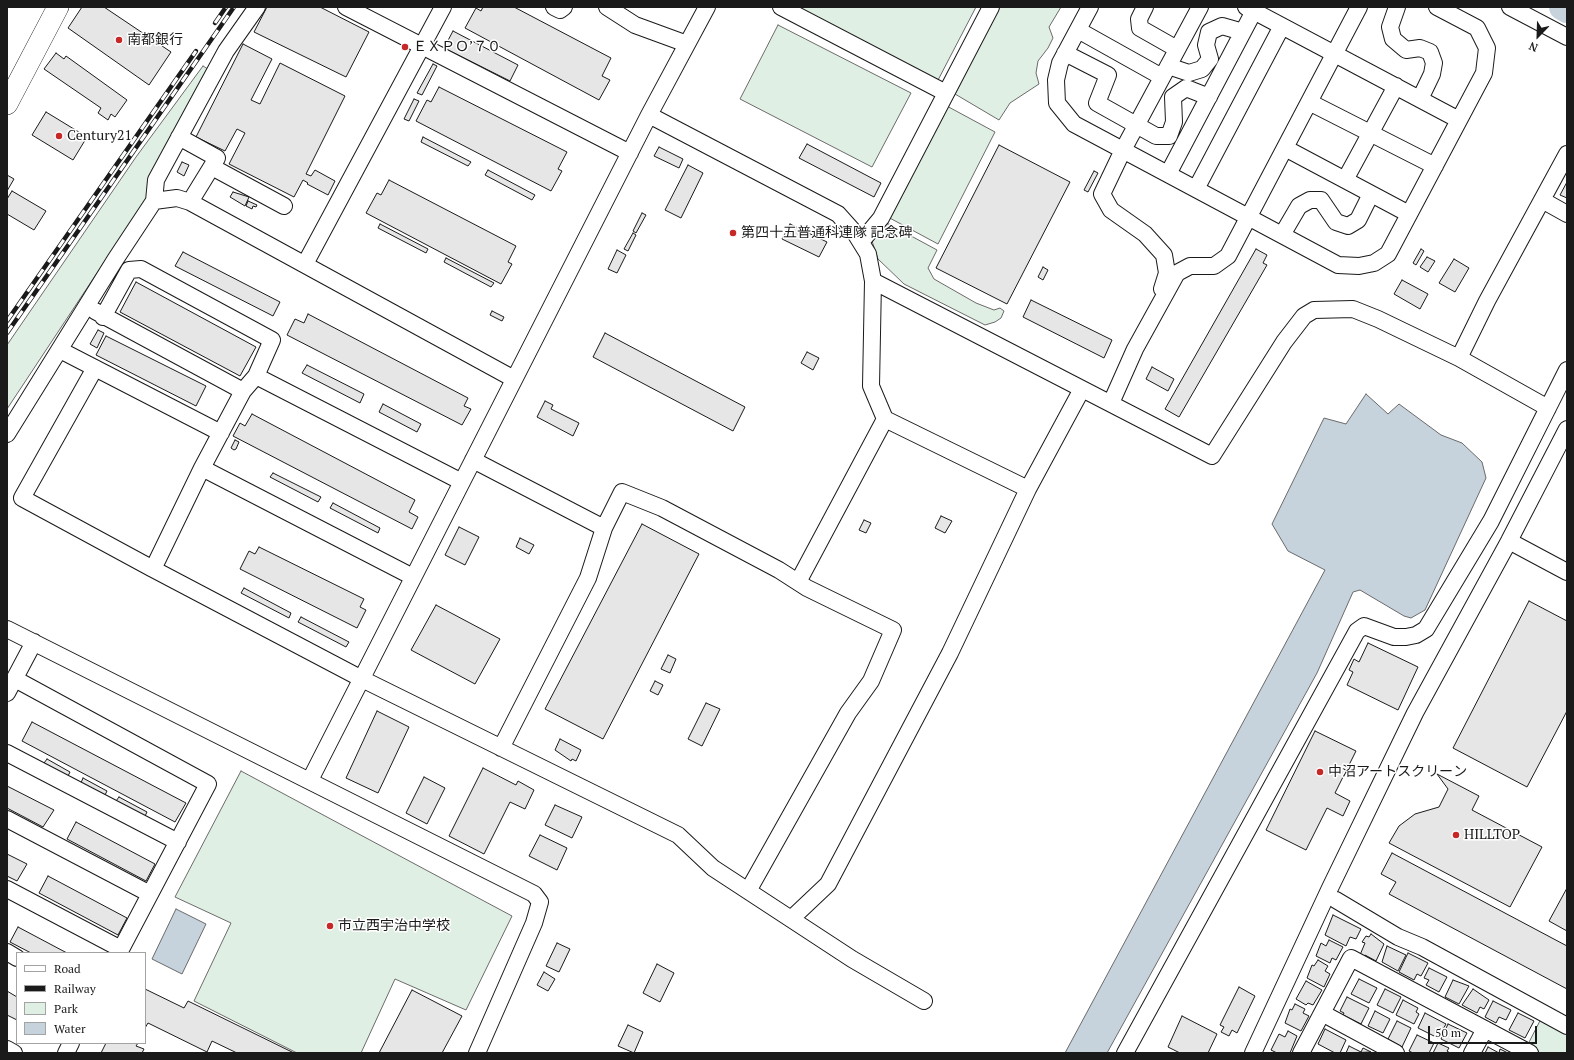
<!DOCTYPE html>
<meta charset="utf-8">
<style>
body{margin:0}
#map{position:relative;width:1574px;height:1060px;overflow:hidden;background:#fff;font-family:"PT Serif",serif}
canvas{display:block}
.frame{position:absolute;inset:0;border:8px solid #1a1a1a;pointer-events:none}
.legend{position:absolute;left:16px;top:952px;width:130px;height:92px;box-sizing:border-box;background:#fff;border:1px solid #a3a3a3;margin:0;padding:5px 7px;list-style:none;font-size:12px;color:#1a1a1a}
.legend li{display:flex;align-items:center;gap:8px;height:20px}
.legend b{width:20px;border:1px solid #a3a3a3}
.north{position:absolute;left:1518px;top:16px;width:40px;height:40px;-webkit-text-stroke:3px #fff;paint-order:stroke;rotate:203deg;font-size:11px;font-weight:700;line-height:16px;text-align:center;color:#1a1a1a}
.north::after{content:'';display:block;margin:auto;width:14px;height:18px;background:#1a1a1a;clip-path:polygon(50% 0,100% 100%,50% 72%,0 100%)}
.scale{position:absolute;left:1428px;top:1026px;width:109px;height:18px;box-sizing:border-box;border:2px solid #1a1a1a;border-top:0;padding-left:5px;font-size:12px;line-height:14px;white-space:nowrap;color:#1a1a1a;-webkit-text-stroke:3px #fff;paint-order:stroke}
</style>
<div id="map">
<canvas width="1574" height="1060"></canvas>
<div class="frame"></div>
<ul class="legend">
<li><b style="height:5px;background:#fff"></b>Road</li>
<li><b style="height:5px;background:#1a1a1a"></b>Railway</li>
<li><b style="height:11px;background:#e0efe3"></b>Park</li>
<li><b style="height:11px;background:#c6d2dc"></b>Water</li>
</ul>
<div class="north">N</div>
<div class="scale">50 m</div>
</div>
<script>
const context = document.querySelector('canvas').getContext('2d');
context.lineJoin = 'round';
function fill(path, color) { context.fillStyle = color; context.fill(path, 'evenodd'); }
const toPath = rows => new Path2D(rows.map(r => 'M' + r).join(''));
function stroke(path, color, width, dash) { context.strokeStyle = color; context.lineWidth = width; context.lineCap = dash ? 'butt' : 'round'; context.setLineDash(dash || []); context.stroke(path); }
function drawText(font, color, halo, rows, align = 'center') {
  context.font = font + ' "PT Serif","Noto Sans JP",serif'; context.lineWidth = 3; context.setLineDash([]); context.textBaseline = 'middle'; context.strokeStyle = halo; context.fillStyle = color; for (const [text, x, y, turn = 0] of rows) {
    context.save(); context.translate(x, y); context.rotate((+turn || 0) * Math.PI / 180); context.textAlign = isNaN(turn) ? turn : align; if (halo) context.strokeText(text, 0, 0); context.fillText(text, 0, 0); context.restore();
  }
}
const green = toPath([
 [792,7,976,7,937,82,792,7],
 [999,7,1061,7,1049,27,1053,38,1048,48,1038,61,1036,73,1039,84,1010,103,999,120,955,94,999,7],
 [778,25,911,93,872,167,740,99,778,25],
 [203,66,214,73,144,202,7,409,7,345,136,157,203,66],
 [945,105,995,132,938,244,886,216,945,105],
 [883,224,889,224,937,250,928,268,934,279,976,303,994,310,1000,308,1004,311,1001,318,995,322,985,325,904,284,878,259,872,241,883,224],
 [241,771,512,916,466,1010,395,979,361,1053,297,1053,194,1001,231,923,175,897,241,771],
 [1543,1015,1567,1028,1567,1053,1540,1053,1527,1046,1543,1015]
]);
const water = toPath([
 [1366,394,1388,414,1399,404,1441,435,1462,443,1482,462,1486,478,1425,610,1411,618,1404,616,1360,590,1353,592,1317,673,1107,1053,1065,1053,1325,570,1288,551,1272,524,1324,418,1346,424,1366,394],
 [176,909,206,924,182,974,152,959,176,909]
]);
const river = toPath([
 [1562,7,1567,10]
]);
const building = toPath([
 [82,7,104,7,171,52,149,85,68,28,82,7],
 [267,7,320,7,369,32,346,77,254,32,267,7],
 [483,7,514,7,611,58,602,76,610,80,599,100,465,28,476,8,481,11,483,7],
 [453,31,518,65,510,81,444,48,453,31],
 [243,44,272,59,251,100,260,104,280,63,345,96,306,174,311,176,315,170,335,181,328,195,307,184,308,183,303,180,294,197,229,164,245,133,237,129,225,151,196,137,243,44],
 [56,53,64,59,66,56,127,100,115,117,111,114,108,120,98,113,101,108,44,69,56,53],
 [433,64,437,66,422,95,417,93,433,64],
 [439,87,567,152,558,169,562,171,551,191,416,121,427,100,431,102,439,87],
 [414,99,419,101,409,121,404,119,414,99],
 [46,112,87,137,73,160,32,135,46,112],
 [423,137,471,162,468,166,421,142,423,137],
 [807,144,881,183,874,197,799,158,807,144],
 [999,145,1070,182,1007,304,936,268,999,145],
 [659,147,683,159,679,168,654,156,659,147],
 [182,162,189,165,184,176,177,172,182,162],
 [688,165,703,173,681,218,665,210,688,165],
 [488,170,535,195,532,200,485,175,488,170],
 [1094,171,1098,173,1088,192,1084,190,1094,171],
 [7,175,14,179,7,191,7,175],
 [389,180,516,246,508,262,512,264,501,284,366,213,377,193,381,195,389,180],
 [1567,182,1567,198,1560,195,1567,182],
 [12,191,46,211,34,230,7,214,7,199,12,191],
 [233,192,249,197,245,206,230,197,233,192],
 [248,201,257,205,256,207,253,206,252,209,246,206,248,201],
 [642,213,646,215,636,233,633,231,642,213],
 [380,224,428,249,426,253,378,228,380,224],
 [790,224,827,242,819,257,782,239,790,224],
 [633,233,636,235,628,251,624,249,633,233],
 [1256,249,1267,255,1263,263,1267,265,1179,417,1165,409,1256,249],
 [1421,249,1424,251,1416,265,1413,263,1421,249],
 [617,250,626,255,617,273,608,269,617,250],
 [183,252,280,302,273,316,175,266,183,252],
 [1427,257,1435,261,1428,272,1420,267,1427,257],
 [446,258,494,283,491,287,444,262,446,258],
 [1454,259,1469,268,1455,292,1439,283,1454,259],
 [1043,267,1048,270,1043,280,1038,277,1043,267],
 [1402,280,1428,294,1420,309,1394,294,1402,280],
 [136,282,256,347,240,376,120,312,136,282],
 [1031,300,1112,340,1104,358,1023,317,1031,300],
 [492,311,504,317,502,321,490,315,492,311],
 [308,314,468,398,464,406,471,409,462,425,287,335,295,319,304,323,308,314],
 [98,330,104,333,97,348,90,344,98,330],
 [605,333,745,407,733,431,593,357,605,333],
 [106,336,206,386,196,406,96,355,106,336],
 [807,352,819,358,813,370,801,363,807,352],
 [307,365,364,394,360,403,302,373,307,365],
 [1152,367,1174,379,1168,391,1146,379,1152,367],
 [545,401,553,405,551,409,579,423,573,436,537,417,545,401],
 [383,404,421,424,417,432,379,412,383,404],
 [252,414,415,500,409,512,418,517,412,529,233,436,240,423,245,426,252,414],
 [235,440,239,442,236,449,234,450,231,448,235,440],
 [273,473,321,497,318,502,270,477,273,473],
 [333,503,380,528,378,533,330,508,333,503],
 [941,516,952,521,945,533,935,528,941,516],
 [864,520,871,523,866,533,859,530,864,520],
 [642,524,699,554,603,739,545,709,642,524],
 [459,527,479,537,465,565,445,555,459,527],
 [520,538,534,545,529,554,516,547,520,538],
 [259,547,364,599,360,607,366,610,357,628,240,569,249,551,255,554,259,547],
 [244,588,291,613,289,618,241,593,244,588],
 [1529,601,1567,621,1567,711,1527,787,1453,748,1529,601],
 [436,605,500,639,475,684,411,650,436,605],
 [301,617,349,642,346,647,298,622,301,617],
 [1368,643,1418,667,1398,710,1347,685,1353,672,1349,670,1354,659,1359,662,1368,643],
 [668,655,676,659,670,673,661,669,668,655],
 [655,681,663,685,658,695,650,691,655,681],
 [706,703,720,709,702,746,688,739,706,703],
 [377,711,409,727,378,793,346,778,377,711],
 [32,722,186,803,175,822,22,741,32,722],
 [1315,731,1356,751,1335,793,1350,801,1343,816,1327,808,1306,850,1266,830,1315,731],
 [560,739,581,750,576,761,572,759,571,761,555,750,560,739],
 [47,759,70,772,68,776,44,763,47,759],
 [483,768,516,785,518,781,534,790,525,809,510,802,484,854,449,836,483,768],
 [1437,774,1479,796,1472,810,1542,847,1510,907,1389,843,1399,826,1415,814,1439,807,1448,789,1437,774],
 [424,777,445,788,427,824,406,813,424,777],
 [83,778,107,791,105,795,81,783,83,778],
 [7,786,54,810,43,827,7,808,7,786],
 [119,797,147,812,145,816,116,801,119,797],
 [555,805,582,817,572,838,545,825,555,805],
 [76,822,155,864,146,881,67,839,76,822],
 [540,835,567,848,557,870,529,856,540,835],
 [1392,853,1567,946,1567,989,1389,894,1396,882,1381,874,1392,853],
 [7,854,27,864,17,881,7,876,7,854],
 [48,876,127,918,118,935,39,893,48,876],
 [1567,888,1567,931,1549,921,1567,888],
 [1333,915,1361,929,1356,939,1350,937,1346,946,1325,935,1333,915],
 [18,927,67,953,31,953,10,942,18,927],
 [1371,934,1384,944,1376,961,1365,955,1364,957,1360,955,1365,943,1362,942,1366,936,1369,937,1371,934],
 [1329,940,1343,947,1336,960,1332,958,1330,963,1316,956,1321,943,1326,946,1329,940],
 [557,943,570,949,559,972,546,966,557,943],
 [1387,946,1406,955,1398,971,1382,962,1387,946],
 [1408,953,1428,963,1421,976,1417,974,1414,980,1399,972,1408,953],
 [1318,960,1328,966,1325,971,1330,974,1324,987,1307,978,1312,965,1314,966,1318,960],
 [657,964,674,973,660,1002,643,993,657,964],
 [1429,968,1447,977,1439,992,1426,985,1429,980,1424,978,1429,968],
 [544,972,555,979,548,991,537,985,544,972],
 [1359,979,1377,988,1369,1003,1351,994,1359,979],
 [1453,980,1469,986,1459,1004,1445,997,1453,980],
 [1306,981,1322,990,1313,1005,1308,1003,1306,1005,1296,999,1306,981],
 [1239,987,1255,996,1237,1033,1232,1030,1229,1036,1221,1032,1224,1027,1220,1025,1239,987],
 [145,989,184,1008,188,1001,294,1053,237,1053,212,1041,207,1052,148,1023,145,1028,145,989],
 [1385,989,1401,997,1393,1013,1377,1005,1385,989],
 [1473,989,1489,1000,1484,1009,1480,1007,1477,1013,1462,1005,1473,989],
 [412,990,462,1016,442,1053,379,1053,412,990],
 [7,991,17,997,17,1020,7,1015,7,991],
 [1347,997,1369,1008,1361,1024,1343,1015,1344,1013,1340,1011,1347,997],
 [1403,1000,1418,1008,1416,1012,1419,1014,1414,1024,1396,1015,1403,1000],
 [1493,1001,1511,1010,1506,1020,1499,1017,1496,1023,1485,1017,1493,1001],
 [1295,1004,1305,1009,1303,1013,1309,1016,1301,1031,1285,1023,1290,1009,1292,1010,1295,1004],
 [1375,1011,1390,1019,1383,1033,1368,1026,1375,1011],
 [1425,1013,1446,1024,1438,1038,1418,1028,1425,1013],
 [1518,1013,1534,1021,1525,1038,1509,1030,1518,1013],
 [1182,1016,1217,1034,1208,1053,1180,1053,1168,1047,1182,1016],
 [1397,1021,1411,1028,1402,1047,1388,1039,1397,1021],
 [1448,1024,1467,1033,1459,1048,1441,1039,1448,1024],
 [628,1025,643,1032,634,1053,618,1046,628,1025],
 [1325,1029,1346,1040,1340,1053,1335,1053,1318,1044,1325,1029],
 [1288,1031,1297,1036,1290,1053,1277,1053,1271,1050,1279,1034,1285,1037,1288,1031],
 [1417,1035,1434,1043,1429,1053,1413,1053,1409,1051,1417,1035],
 [106,1043,138,1043,136,1046,144,1049,142,1053,101,1053,106,1043],
 [1438,1043,1449,1048,1447,1051,1450,1053,1433,1053,1438,1043],
 [1349,1046,1361,1052,1363,1048,1371,1052,1346,1053,1349,1046],
 [1488,1047,1499,1053,1500,1049,1508,1053,1485,1053,1488,1047]
]);
const minor = toPath([
 [346,7,630,153],
 [554,7,560,10,564,7],
 [607,7,635,25,687,44],
 [781,7,946,93],
 [1090,7,1060,63,1056,80,1057,103,1074,124,1338,265,1359,266,1374,263,1388,254,1484,73,1487,48,1477,28,1437,7],
 [1145,7,1139,19,1140,28,1177,49],
 [1246,7,1459,120],
 [1397,7,1390,27,1393,39,1406,50,1420,48,1430,52,1434,63,1432,74,1420,99],
 [1510,7,1567,37],
 [1078,30,1162,77],
 [1065,53,1108,75,1097,103,1156,136,1169,136,1174,122,1173,97,1186,88,1209,97],
 [1168,66,1189,73,1202,69,1210,59,1206,45,1209,32,1222,26,1243,32],
 [1309,102,1435,166],
 [649,115,838,214,855,233,868,254,873,281,871,386,885,419,1028,489],
 [179,137,217,158,190,202],
 [1285,148,1409,214],
 [212,167,284,206],
 [1168,174,1254,11],
 [1345,180,1396,86],
 [1196,189,1282,26],
 [1542,200,1567,214],
 [154,201,156,180,226,51,257,7],
 [1282,235,1299,206,1310,200,1321,200,1336,222,1348,226,1358,220,1371,194],
 [861,242,881,218,991,7],
 [305,264,443,7],
 [873,281,1212,456,1284,342,1304,316,1314,310,1353,309,1378,319,1459,358,1548,408],
 [1162,289,1167,273,1164,255,1145,234,1111,210,1102,194,1123,150,1200,7],
 [95,311,243,391],
 [103,317,129,270,141,269,272,340,256,376,243,391,202,468,153,569,362,679,678,835,713,868,852,959,924,1001],
 [60,350,221,433],
 [1459,358,1487,301,1567,154],
 [95,368,22,498,153,569],
 [256,376,462,482],
 [1111,403,1135,349,1177,273,1190,266,1214,266,1228,256,1359,7],
 [7,434,115,260,154,201,177,198,190,202,514,379],
 [473,460,604,528],
 [202,468,413,577],
 [1509,541,1567,572],
 [798,582,885,419],
 [7,629,534,894,540,902,534,923,477,1053],
 [15,679,208,784,119,953],
 [7,693,34,642],
 [501,748,588,578,604,528,622,492,662,508,779,570,807,588,893,630,871,681,848,713,748,891],
 [7,753,178,842],
 [310,780,649,115,707,7],
 [7,819,150,894],
 [7,889,121,949],
 [1336,900,1398,937,1422,947,1567,1026],
 [791,919,828,884,950,653,1028,489,1082,389],
 [7,952,17,958],
 [1322,1013,1396,1053],
 [7,1049,14,1053],
 [66,1053,71,1043],
 [1125,1053,1357,631,1364,626,1394,637,1406,637,1416,635,1426,629,1491,521,1567,370],
 [1253,1053,1330,888,1415,713,1509,541,1567,429],
 [1301,1053,1351,958,1530,1053],
 [1472,1053,1485,1029]
]);
const major = toPath([
 [7,104,58,7]
]);
const rail = toPath([
 [215,23,226,7],
 [7,321,196,51],
 [7,333,234,7]
]);
const markers = [
 [119,40,4,"#c62828"],
 [405,47,4,"#c62828"],
 [59,136,4,"#c62828"],
 [733,233,4,"#c62828"],
 [1320,772,4,"#c62828"],
 [1456,835,4,"#c62828"],
 [330,926,4,"#c62828"]
];
const poiNames = [
 ["南都銀行",127,40],
 ["ＥＸＰＯ’７０",413,47],
 ["Century21",67,136],
 ["第四十五普通科連隊 記念碑",741,233],
 ["中沼アートスクリーン",1328,772],
 ["HILLTOP",1464,835],
 ["市立西宇治中学校",338,926]
];
fill(green, '#e0efe3');
stroke(green, '#6a6a6a', 1);
fill(water, '#c6d2dc');
stroke(water, '#6a6a6a', 1);
stroke(river, '#c6d2dc', 26);
fill(building, '#e6e6e6');
stroke(building, '#1a1a1a', 1);
stroke(minor, '#1a1a1a', 18);
stroke(major, '#1a1a1a', 22);
stroke(minor, '#fff', 16);
stroke(major, '#fff', 21);
stroke(rail, '#1a1a1a', 4.5);
stroke(rail, '#fff', 3, [9]);
for (const [x, y, r, color] of markers) { const dot = new Path2D(); dot.arc(x, y, r, 0, 2 * Math.PI); context.fillStyle = color; context.fill(dot); stroke(dot, '#fff', 1.5); }
drawText('14px', '#1a1a1a', '#fff', poiNames, 'left');
</script>
